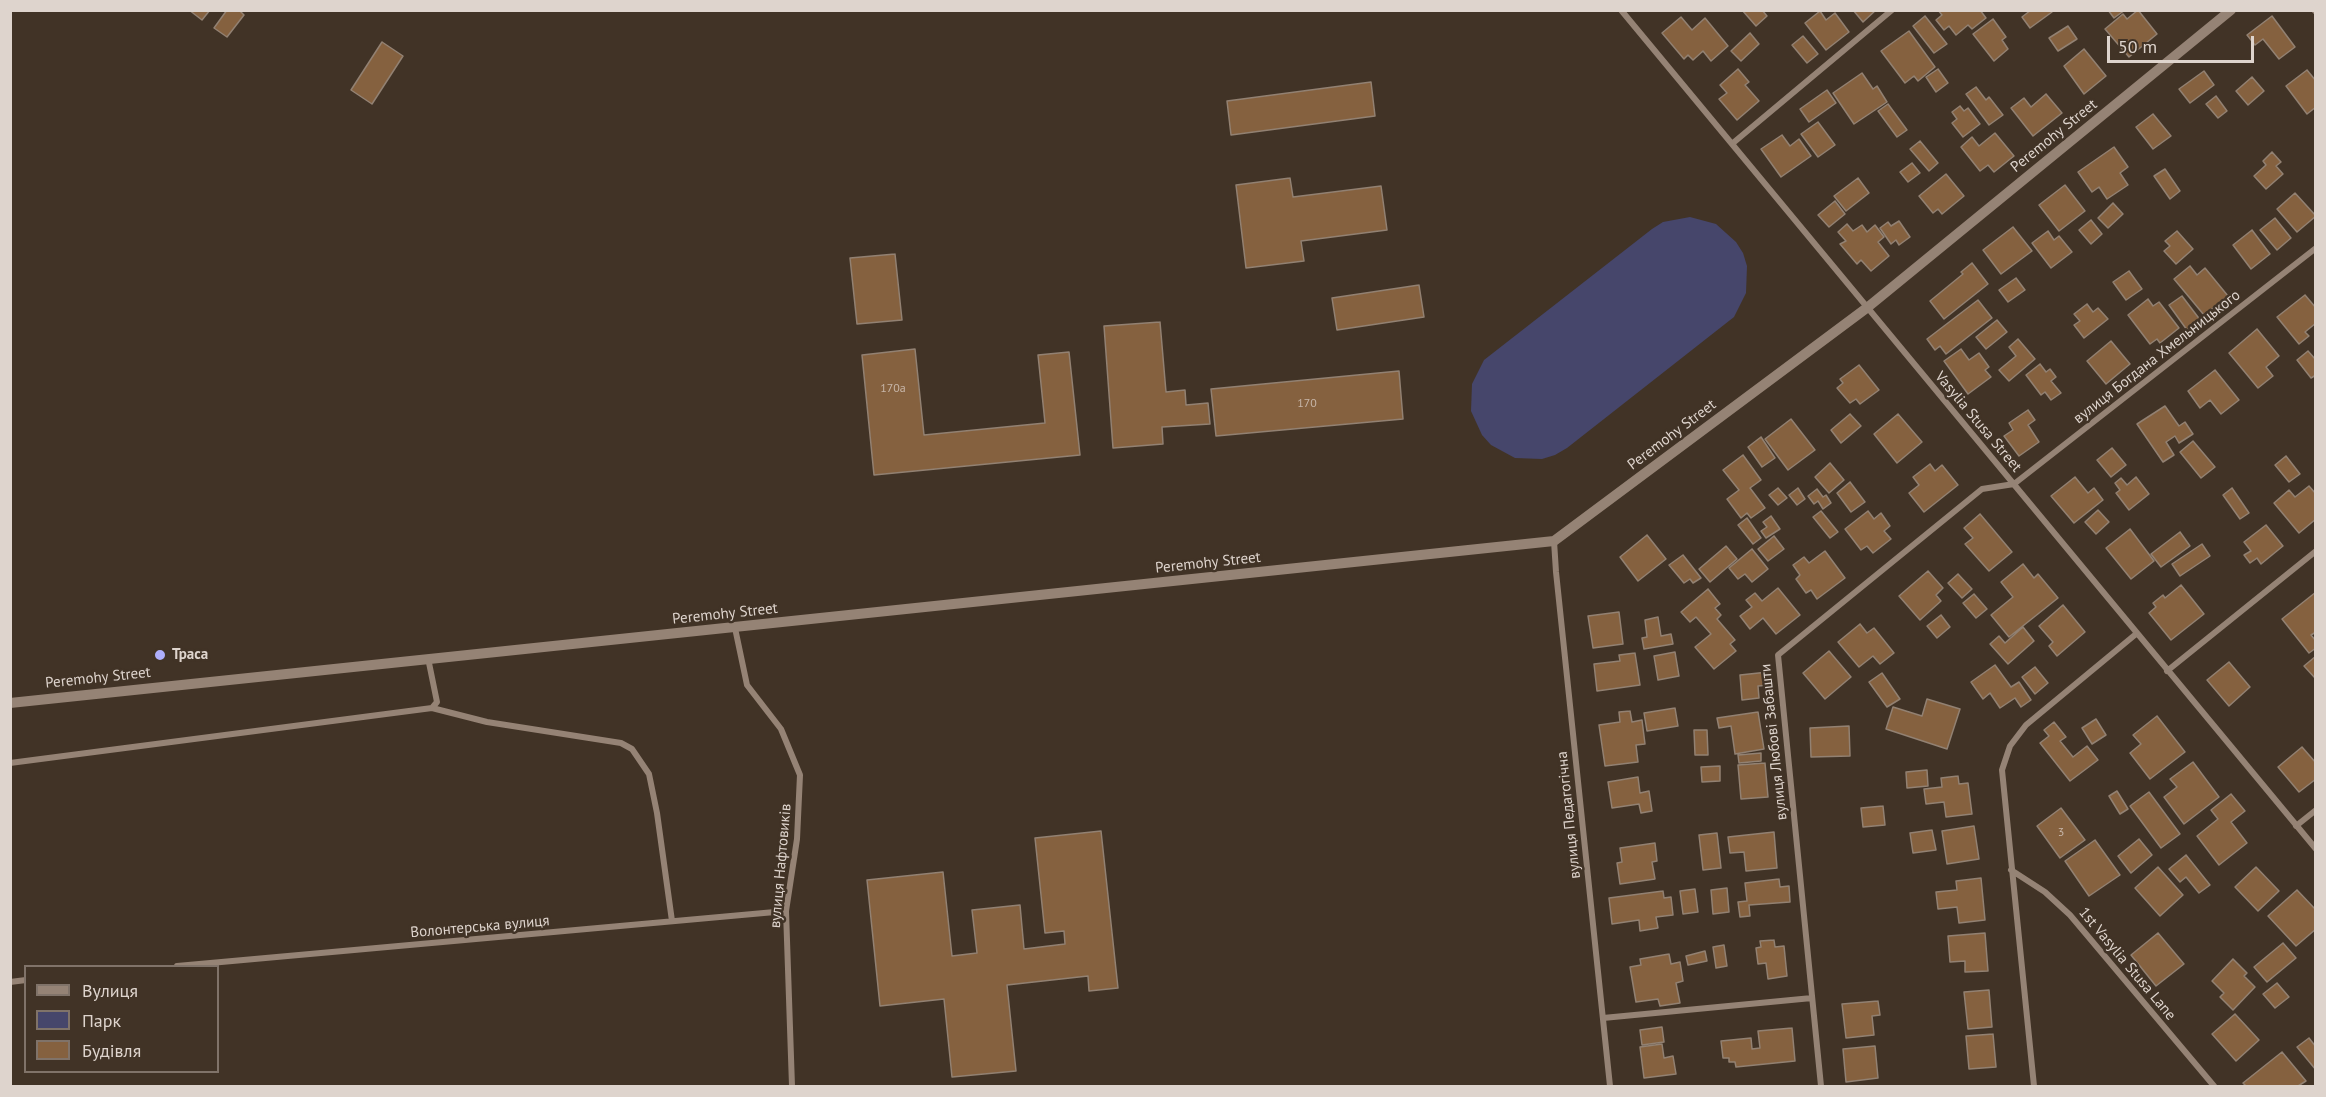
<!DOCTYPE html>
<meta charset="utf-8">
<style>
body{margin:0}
#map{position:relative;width:2326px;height:1097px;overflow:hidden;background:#413326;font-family:"PT Sans",sans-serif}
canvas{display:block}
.frame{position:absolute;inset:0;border:12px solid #ded4cd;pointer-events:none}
.legend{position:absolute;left:24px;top:965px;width:195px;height:108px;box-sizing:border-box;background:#413326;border:2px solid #807369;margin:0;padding:8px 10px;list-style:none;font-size:18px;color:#ded4cd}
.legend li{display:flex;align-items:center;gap:12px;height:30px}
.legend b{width:30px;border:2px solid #807369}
.scale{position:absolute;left:2107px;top:36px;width:147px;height:27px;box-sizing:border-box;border:3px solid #ded4cd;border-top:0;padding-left:8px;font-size:18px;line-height:21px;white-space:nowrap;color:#ded4cd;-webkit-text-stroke:4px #413326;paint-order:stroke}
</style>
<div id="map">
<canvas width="2326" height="1097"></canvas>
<div class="frame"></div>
<ul class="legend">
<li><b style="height:8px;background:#958375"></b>Вулиця</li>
<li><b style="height:16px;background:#46466b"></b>Парк</li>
<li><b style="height:16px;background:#85613f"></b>Будівля</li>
</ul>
<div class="scale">50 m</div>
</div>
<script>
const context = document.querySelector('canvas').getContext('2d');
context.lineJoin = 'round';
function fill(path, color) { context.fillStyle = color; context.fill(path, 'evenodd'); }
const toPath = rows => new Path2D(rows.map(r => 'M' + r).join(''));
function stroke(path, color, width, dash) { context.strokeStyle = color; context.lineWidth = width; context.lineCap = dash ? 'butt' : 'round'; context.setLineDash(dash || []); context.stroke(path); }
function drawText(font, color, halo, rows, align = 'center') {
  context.font = font + ' "PT Sans",sans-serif'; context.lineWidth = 5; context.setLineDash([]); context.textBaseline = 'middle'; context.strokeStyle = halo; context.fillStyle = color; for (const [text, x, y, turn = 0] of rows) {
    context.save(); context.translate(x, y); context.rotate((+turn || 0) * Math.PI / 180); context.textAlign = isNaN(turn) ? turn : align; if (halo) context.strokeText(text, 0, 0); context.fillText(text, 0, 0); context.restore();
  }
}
const green = toPath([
 [1690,217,1716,224,1736,242,1743,253,1747,266,1746,293,1734,317,1567,448,1555,455,1542,459,1515,458,1491,445,1482,435,1471,411,1472,384,1484,360,1652,229,1663,222]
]);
const building = toPath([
 [189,10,210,10,202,20,189,10],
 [227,10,239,10,244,15,227,37,214,28,227,10],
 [1742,10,1762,10,1767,16,1756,26,1742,10],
 [1853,10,1876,10,1863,22,1853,10],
 [1938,10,1980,10,1986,18,1972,29,1968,25,1956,35,1949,26,1944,30,1936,20,1942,15,1938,10],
 [2031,10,2051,10,2052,12,2030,28,2022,17,2031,10],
 [2108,10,2125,10,2114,18,2108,10],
 [2138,10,2157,34,2129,57,2105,29,2123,14,2127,19,2138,10],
 [1820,11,1826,20,1835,13,1849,32,1826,50,1805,23,1820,11],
 [1925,16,1947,44,1934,53,1913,26,1925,16],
 [2272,16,2295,47,2279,59,2263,39,2255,45,2247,35,2272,16],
 [1681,17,1692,30,1705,18,1728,46,1711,61,1703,51,1693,60,1688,55,1684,59,1662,33,1681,17],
 [1993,19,2006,37,2002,40,2008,49,1994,61,1973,34,1993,19],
 [2068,26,2077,39,2058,51,2049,38,2068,26],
 [1909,31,1935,67,1918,81,1914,76,1905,83,1881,51,1909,31],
 [1750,33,1759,44,1741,61,1731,51,1750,33],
 [1803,36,1818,54,1807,63,1792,45,1803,36],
 [382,42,403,56,372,104,351,90,382,42],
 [2084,49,2106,76,2084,94,2064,66,2084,49],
 [1738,69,1749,82,1745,85,1759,101,1737,120,1719,99,1727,93,1720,85,1738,69],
 [1938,69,1948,83,1936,92,1926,77,1938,69],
 [2307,70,2316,81,2316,107,2307,114,2286,86,2307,70],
 [2204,71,2214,85,2190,103,2179,89,2204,71],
 [1862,73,1873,89,1877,86,1887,102,1854,124,1833,93,1862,73],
 [2252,77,2264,91,2248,105,2236,91,2252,77],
 [1371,82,1375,116,1231,135,1227,101,1371,82],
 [1976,87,1986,100,1989,97,2003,115,1989,125,1966,94,1976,87],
 [1827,90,1836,103,1809,122,1800,109,1827,90],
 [2046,94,2062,113,2033,136,2011,108,2024,98,2031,107,2046,94],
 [2216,96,2227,111,2218,118,2206,104,2216,96],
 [1888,104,1907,130,1897,137,1878,111,1888,104],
 [1960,106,1964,111,1968,108,1980,124,1963,137,1952,123,1957,119,1952,112,1960,106],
 [2153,114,2171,136,2153,149,2136,127,2153,114],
 [1818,122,1835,145,1818,157,1801,134,1818,122],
 [1995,133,2014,156,1994,172,1988,165,1980,171,1961,147,1972,137,1979,146,1995,133],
 [1782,135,1790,146,1799,139,1811,156,1781,177,1761,149,1782,135],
 [1920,141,1938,163,1929,171,1910,149,1920,141],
 [2114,147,2128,167,2120,173,2128,185,2107,199,2099,187,2092,192,2078,172,2114,147],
 [2272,152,2281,162,2276,166,2283,174,2266,189,2254,176,2266,165,2263,161,2272,152],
 [1912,163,1920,173,1908,182,1900,172,1912,163],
 [2165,169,2180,191,2170,199,2154,176,2165,169],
 [1946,174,1964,196,1942,214,1938,209,1933,213,1919,196,1946,174],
 [1290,178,1293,197,1381,186,1387,230,1301,241,1304,261,1246,268,1236,185,1290,178],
 [1858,178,1869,193,1846,211,1834,196,1858,178],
 [2065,185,2085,211,2059,231,2039,205,2065,185],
 [2295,193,2316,216,2297,232,2277,209,2295,193],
 [1835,201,1845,214,1829,227,1818,215,1835,201],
 [2113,203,2123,214,2108,228,2098,218,2113,203],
 [2275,218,2291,238,2277,250,2260,230,2275,218],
 [2091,220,2102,234,2091,244,2079,230,2091,220],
 [1899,221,1910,237,1899,245,1896,240,1891,244,1880,228,1888,222,1891,226,1899,221],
 [1847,224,1853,231,1862,225,1867,232,1875,225,1884,237,1878,242,1889,256,1871,271,1861,260,1857,264,1840,244,1846,241,1838,232,1847,224],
 [2013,227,2032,251,2001,274,1983,250,2013,227],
 [2252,230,2270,254,2251,269,2233,245,2252,230],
 [2048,231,2054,240,2059,236,2072,252,2051,268,2032,243,2048,231],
 [2177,231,2193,249,2176,264,2164,251,2170,246,2165,241,2177,231],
 [895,254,902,320,857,324,850,258,895,254],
 [1972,263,1988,284,1944,319,1930,301,1963,274,1961,272,1972,263],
 [2190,266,2197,275,2205,268,2228,296,2204,315,2174,279,2190,266],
 [2129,271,2142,289,2126,300,2113,282,2129,271],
 [2016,278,2025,290,2008,302,1999,290,2016,278],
 [1419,285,1424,317,1337,330,1332,298,1419,285],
 [2305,295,2316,308,2316,323,2305,332,2309,336,2299,344,2277,317,2305,295],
 [2182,296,2201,321,2187,330,2169,305,2182,296],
 [2148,299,2153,306,2159,302,2179,328,2160,343,2157,339,2150,344,2128,315,2148,299],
 [1978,300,1992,318,1946,354,1940,346,1935,350,1927,339,1978,300],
 [2087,304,2093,312,2098,308,2108,319,2084,338,2074,325,2080,321,2074,314,2087,304],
 [1997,320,2007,332,1986,349,1976,337,1997,320],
 [1160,322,1166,392,1185,390,1186,405,1208,403,1210,424,1162,427,1163,444,1113,448,1104,326,1160,322],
 [2257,329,2279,356,2266,367,2273,376,2258,388,2229,353,2257,329],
 [2018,339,2035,359,2009,381,1999,370,2016,356,2009,347,2018,339],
 [2111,341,2130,364,2106,384,2087,361,2111,341],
 [915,349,924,435,1045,423,1038,355,1069,352,1080,455,874,475,862,355,915,349],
 [1961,349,1969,360,1979,353,1989,367,1985,370,1991,377,1968,394,1944,361,1961,349],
 [2308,351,2316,360,2316,375,2311,378,2297,360,2308,351],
 [2040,364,2046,372,2050,369,2056,377,2051,381,2061,393,2051,400,2045,392,2041,395,2026,375,2040,364],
 [1859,365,1879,390,1860,404,1856,399,1850,403,1837,388,1843,383,1840,379,1859,365],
 [2215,370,2239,400,2221,414,2210,400,2200,408,2188,391,2215,370],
 [1399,371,1403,419,1216,436,1211,389,1399,371],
 [2165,406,2179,426,2185,422,2193,434,2179,443,2175,436,2166,442,2174,455,2163,462,2137,424,2165,406],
 [2028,410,2035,420,2028,425,2039,442,2019,456,2004,436,2013,430,2009,423,2028,410],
 [1850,414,1861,426,1841,443,1831,430,1850,414],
 [1898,414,1922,442,1897,463,1874,434,1898,414],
 [1791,419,1815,450,1788,470,1765,439,1791,419],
 [1761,437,1775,458,1762,467,1748,447,1761,437],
 [2193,441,2215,467,2201,478,2180,452,2193,441],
 [2112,448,2126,465,2111,477,2097,460,2112,448],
 [1743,455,1761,480,1750,488,1765,508,1751,518,1747,513,1741,518,1727,499,1739,490,1723,470,1743,455],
 [2286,456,2300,474,2289,482,2275,465,2286,456],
 [1830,463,1844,480,1829,493,1815,477,1830,463],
 [1930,464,1935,471,1942,465,1958,485,1924,512,1909,493,1919,485,1913,477,1930,464],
 [2075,477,2088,493,2094,488,2103,500,2074,523,2051,496,2075,477],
 [2136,477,2149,494,2129,510,2116,493,2120,490,2115,483,2121,478,2127,485,2136,477],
 [1850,482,1865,502,1851,512,1837,493,1850,482],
 [2309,486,2316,494,2316,519,2299,533,2274,503,2289,490,2295,497,2309,486],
 [1778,488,1787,498,1778,505,1769,495,1778,488],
 [1798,488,1805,499,1797,505,1789,495,1798,488],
 [2232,488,2249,513,2240,519,2223,495,2232,488],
 [1817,489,1823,497,1826,495,1831,503,1823,509,1818,501,1814,504,1808,496,1817,489],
 [2098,510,2109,522,2096,534,2085,522,2098,510],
 [1821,511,1838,532,1830,538,1813,517,1821,511],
 [1868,511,1874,519,1881,513,1890,526,1884,531,1891,539,1873,553,1867,546,1861,550,1845,529,1868,511],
 [1980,514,2012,552,1989,571,1965,544,1973,538,1964,528,1980,514],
 [1771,516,1780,529,1766,538,1761,531,1767,527,1763,522,1771,516],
 [1747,518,1761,538,1753,544,1738,525,1747,518],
 [2266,525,2283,546,2261,564,2257,558,2250,563,2244,555,2251,551,2244,542,2266,525],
 [2130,529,2154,561,2131,579,2106,548,2130,529],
 [2180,532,2190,546,2161,567,2151,554,2180,532],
 [1647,535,1666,559,1638,581,1620,557,1647,535],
 [1774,536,1784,549,1768,561,1758,549,1774,536],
 [2202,544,2210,556,2180,576,2172,564,2202,544],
 [1726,546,1737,559,1710,582,1699,569,1726,546],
 [1752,549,1768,569,1752,582,1745,574,1738,579,1729,568,1752,549],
 [1825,551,1845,578,1817,599,1811,590,1806,593,1796,579,1800,575,1793,565,1804,557,1809,563,1825,551],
 [1683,555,1701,578,1693,583,1690,579,1684,583,1669,565,1683,555],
 [2023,564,2034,578,2038,574,2058,598,2009,637,1991,615,2013,597,2001,582,2023,564],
 [1928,571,1943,588,1936,595,1941,601,1920,620,1899,596,1928,571],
 [1958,574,1972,589,1962,598,1948,583,1958,574],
 [2181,585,2204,614,2171,640,2149,613,2156,607,2153,603,2163,595,2165,598,2181,585],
 [1778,588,1800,615,1776,634,1763,618,1750,629,1740,616,1752,607,1746,600,1755,593,1762,601,1778,588],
 [1708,589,1720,604,1715,608,1721,615,1717,619,1735,640,1730,644,1736,651,1714,669,1695,647,1711,634,1696,617,1690,622,1681,612,1708,589],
 [2316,592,2316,632,2311,635,2316,641,2316,648,2309,653,2282,619,2316,592],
 [1974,594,1987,609,1976,618,1963,603,1974,594],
 [2063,605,2085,632,2057,656,2049,646,2053,642,2039,626,2063,605],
 [1619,612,1623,644,1593,648,1588,616,1619,612],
 [1941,615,1950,627,1937,638,1927,626,1941,615],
 [1658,617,1661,636,1671,634,1673,644,1644,649,1642,638,1647,637,1645,620,1658,617],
 [1860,624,1867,633,1874,628,1894,653,1880,664,1873,656,1859,667,1838,642,1860,624],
 [2023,627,2034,641,2008,664,1990,644,1999,636,2005,643,2023,627],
 [1829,651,1851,677,1825,699,1803,673,1829,651],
 [1675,652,1679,676,1658,680,1654,656,1675,652],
 [1635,653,1640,685,1597,691,1594,664,1620,661,1619,655,1635,653],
 [2316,656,2316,678,2315,678,2304,666,2316,656],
 [2229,662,2250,687,2229,706,2207,680,2229,662],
 [1995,665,2011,687,2019,682,2031,700,2021,707,2015,698,2000,708,1990,693,1983,699,1971,682,1995,665],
 [2035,667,2048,683,2035,694,2022,677,2035,667],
 [1768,672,1769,685,1758,686,1759,698,1742,700,1740,675,1768,672],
 [1882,673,1900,699,1887,707,1869,682,1882,673],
 [1927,699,1960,709,1947,749,1886,729,1893,707,1922,716,1927,699],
 [1675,708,1678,726,1647,731,1644,713,1675,708],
 [1630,711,1632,722,1642,720,1645,744,1636,745,1638,762,1605,766,1599,725,1620,722,1619,712,1630,711],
 [1758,712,1764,749,1735,754,1731,726,1719,728,1717,718,1758,712],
 [2157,716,2185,752,2150,779,2130,753,2141,744,2133,735,2157,716],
 [2096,719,2106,735,2092,744,2082,728,2096,719],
 [2054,722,2066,737,2060,741,2073,757,2087,746,2098,760,2070,781,2040,743,2049,736,2044,730,2054,722],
 [1849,726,1850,756,1811,757,1810,728,1849,726],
 [1694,730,1707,730,1708,755,1695,755,1694,730],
 [2302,747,2316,763,2316,779,2299,792,2278,767,2302,747],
 [1761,753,1761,761,1739,763,1738,755,1761,753],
 [2193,762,2219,797,2184,824,2164,797,2177,787,2170,779,2193,762],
 [1765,763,1768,797,1741,799,1738,765,1765,763],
 [1720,766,1720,781,1702,782,1701,767,1720,766],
 [1927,770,1928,786,1907,788,1906,772,1927,770],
 [1958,776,1959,784,1968,783,1972,814,1946,817,1944,802,1926,804,1924,789,1942,787,1941,778,1958,776],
 [1638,777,1640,793,1649,791,1652,811,1641,813,1639,804,1612,808,1608,782,1638,777],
 [2117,791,2128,809,2120,814,2109,796,2117,791],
 [2149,792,2180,834,2161,848,2130,806,2149,792],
 [2231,794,2245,811,2231,822,2247,843,2219,865,2197,836,2218,819,2211,810,2231,794],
 [1883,806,1885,825,1863,827,1861,808,1883,806],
 [2061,808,2085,840,2060,858,2037,826,2061,808],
 [1974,826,1979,859,1947,864,1942,831,1974,826],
 [1932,830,1936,850,1913,853,1910,833,1932,830],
 [1101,831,1118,988,1089,991,1088,976,1007,985,1016,1071,952,1077,944,999,880,1006,867,880,943,872,952,956,977,953,972,910,1020,905,1024,949,1065,944,1064,931,1045,933,1035,838,1101,831],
 [1774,832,1777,868,1746,871,1744,852,1730,853,1728,837,1774,832],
 [1717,833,1721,868,1703,870,1699,835,1717,833],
 [2139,839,2152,855,2131,873,2118,856,2139,839],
 [2095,840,2120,875,2089,896,2065,861,2095,840],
 [1655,843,1657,861,1652,862,1655,879,1620,884,1617,863,1622,862,1620,848,1655,843],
 [2186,855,2210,885,2199,893,2186,877,2180,882,2169,869,2186,855],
 [2158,867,2183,895,2160,916,2135,888,2158,867],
 [2256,867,2279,891,2258,911,2235,887,2256,867],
 [1981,878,1985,920,1959,923,1957,907,1938,909,1936,892,1957,890,1956,881,1981,878],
 [1779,879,1780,887,1789,886,1790,902,1749,905,1750,916,1740,917,1738,902,1747,901,1745,883,1779,879],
 [1727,888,1729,912,1713,914,1711,890,1727,888],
 [1695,889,1698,912,1683,914,1680,891,1695,889],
 [2297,890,2316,910,2316,929,2296,946,2268,916,2297,890],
 [1663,891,1664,898,1671,897,1673,915,1656,917,1658,928,1640,931,1639,920,1612,924,1609,898,1663,891],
 [1985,933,1988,971,1965,972,1965,961,1950,962,1948,936,1985,933],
 [2158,933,2184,964,2156,986,2131,955,2158,933],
 [1774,940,1775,947,1784,946,1787,976,1768,979,1766,963,1758,964,1756,948,1761,947,1760,941,1774,940],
 [2283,943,2296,958,2267,982,2254,967,2283,943],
 [1724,945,1727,966,1716,968,1713,947,1724,945],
 [1705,951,1707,961,1688,965,1686,956,1705,951],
 [1669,954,1671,964,1680,962,1683,981,1676,983,1680,1003,1660,1006,1658,999,1636,1002,1630,967,1641,965,1640,959,1669,954],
 [2233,959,2247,973,2244,976,2255,987,2233,1010,2220,997,2224,993,2212,981,2233,959],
 [2277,983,2289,997,2275,1008,2263,994,2277,983],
 [1989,990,1992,1027,1968,1029,1964,992,1989,990],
 [1878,1001,1880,1015,1872,1016,1874,1035,1846,1038,1842,1004,1878,1001],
 [2235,1014,2259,1040,2236,1061,2212,1034,2235,1014],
 [1662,1027,1664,1042,1642,1045,1640,1030,1662,1027],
 [1792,1028,1795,1061,1736,1067,1735,1062,1729,1062,1729,1058,1723,1058,1721,1041,1751,1038,1752,1049,1760,1048,1758,1031,1792,1028],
 [1993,1034,1996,1067,1969,1069,1966,1036,1993,1034],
 [2309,1038,2316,1047,2316,1070,2297,1047,2309,1038],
 [1662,1044,1664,1058,1673,1056,1676,1074,1644,1078,1640,1047,1662,1044],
 [1875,1046,1878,1078,1846,1082,1843,1049,1875,1046],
 [2282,1052,2306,1081,2298,1086,2246,1086,2243,1083,2282,1052]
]);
const minor = toPath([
 [1621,10,2316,849],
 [2314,10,2316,12],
 [1733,143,1892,10],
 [1554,541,1556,572,1610,1086],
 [735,628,747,685,781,729,800,775,797,839,786,911,792,1086],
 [2167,671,2316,551],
 [432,708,487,722,621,743,632,749,649,774,657,813,672,921],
 [10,763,432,708,437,702,428,658],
 [2296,826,2316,810],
 [2011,870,2045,892,2070,915,2214,1086],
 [177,966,786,911],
 [10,982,26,980],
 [1603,1018,1812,998],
 [1821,1086,1778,655,1982,489,2014,484,2316,248],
 [2034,1086,2002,770,2010,746,2026,725,2136,634]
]);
const tertiary = toPath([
 [10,703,1554,541,1868,307,2231,10]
]);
const markers = [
 [160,655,6,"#aeaefb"]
];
const numberNames = [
 ["170а",893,389],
 ["170",1307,404],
 ["3",2061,833]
];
const streetNames = [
 ["Peremohy Street",2054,136,-39],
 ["вулиця Богдана Хмельницького",2157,357,-38],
 ["Vasylia Stusa Street",1978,422,50],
 ["Peremohy Street",1672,435,-37],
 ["Peremohy Street",1208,563,-6],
 ["Peremohy Street",725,614,-6],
 ["Peremohy Street",98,678,-6],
 ["вулиця Любові Забашти",1774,742,-96],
 ["вулиця Педагогічна",1569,815,-96],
 ["вулиця Нафтовиків",781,866,-85],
 ["Волонтерська вулиця",480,927,-5],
 ["1st Vasylia Stusa Lane",2127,964,50]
];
const poiNames = [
 ["Траса",172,655]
];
fill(green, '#46466b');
fill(building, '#85613f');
stroke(building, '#928172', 1.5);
stroke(minor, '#958375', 6);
stroke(tertiary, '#958375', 10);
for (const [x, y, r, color] of markers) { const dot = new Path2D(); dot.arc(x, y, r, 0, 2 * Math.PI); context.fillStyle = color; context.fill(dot); stroke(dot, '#413326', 2); }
drawText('12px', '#c8b7aa', null, numberNames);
drawText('15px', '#ded4cd', '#413326', streetNames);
drawText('bold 15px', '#ded4cd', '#413326', poiNames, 'left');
</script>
